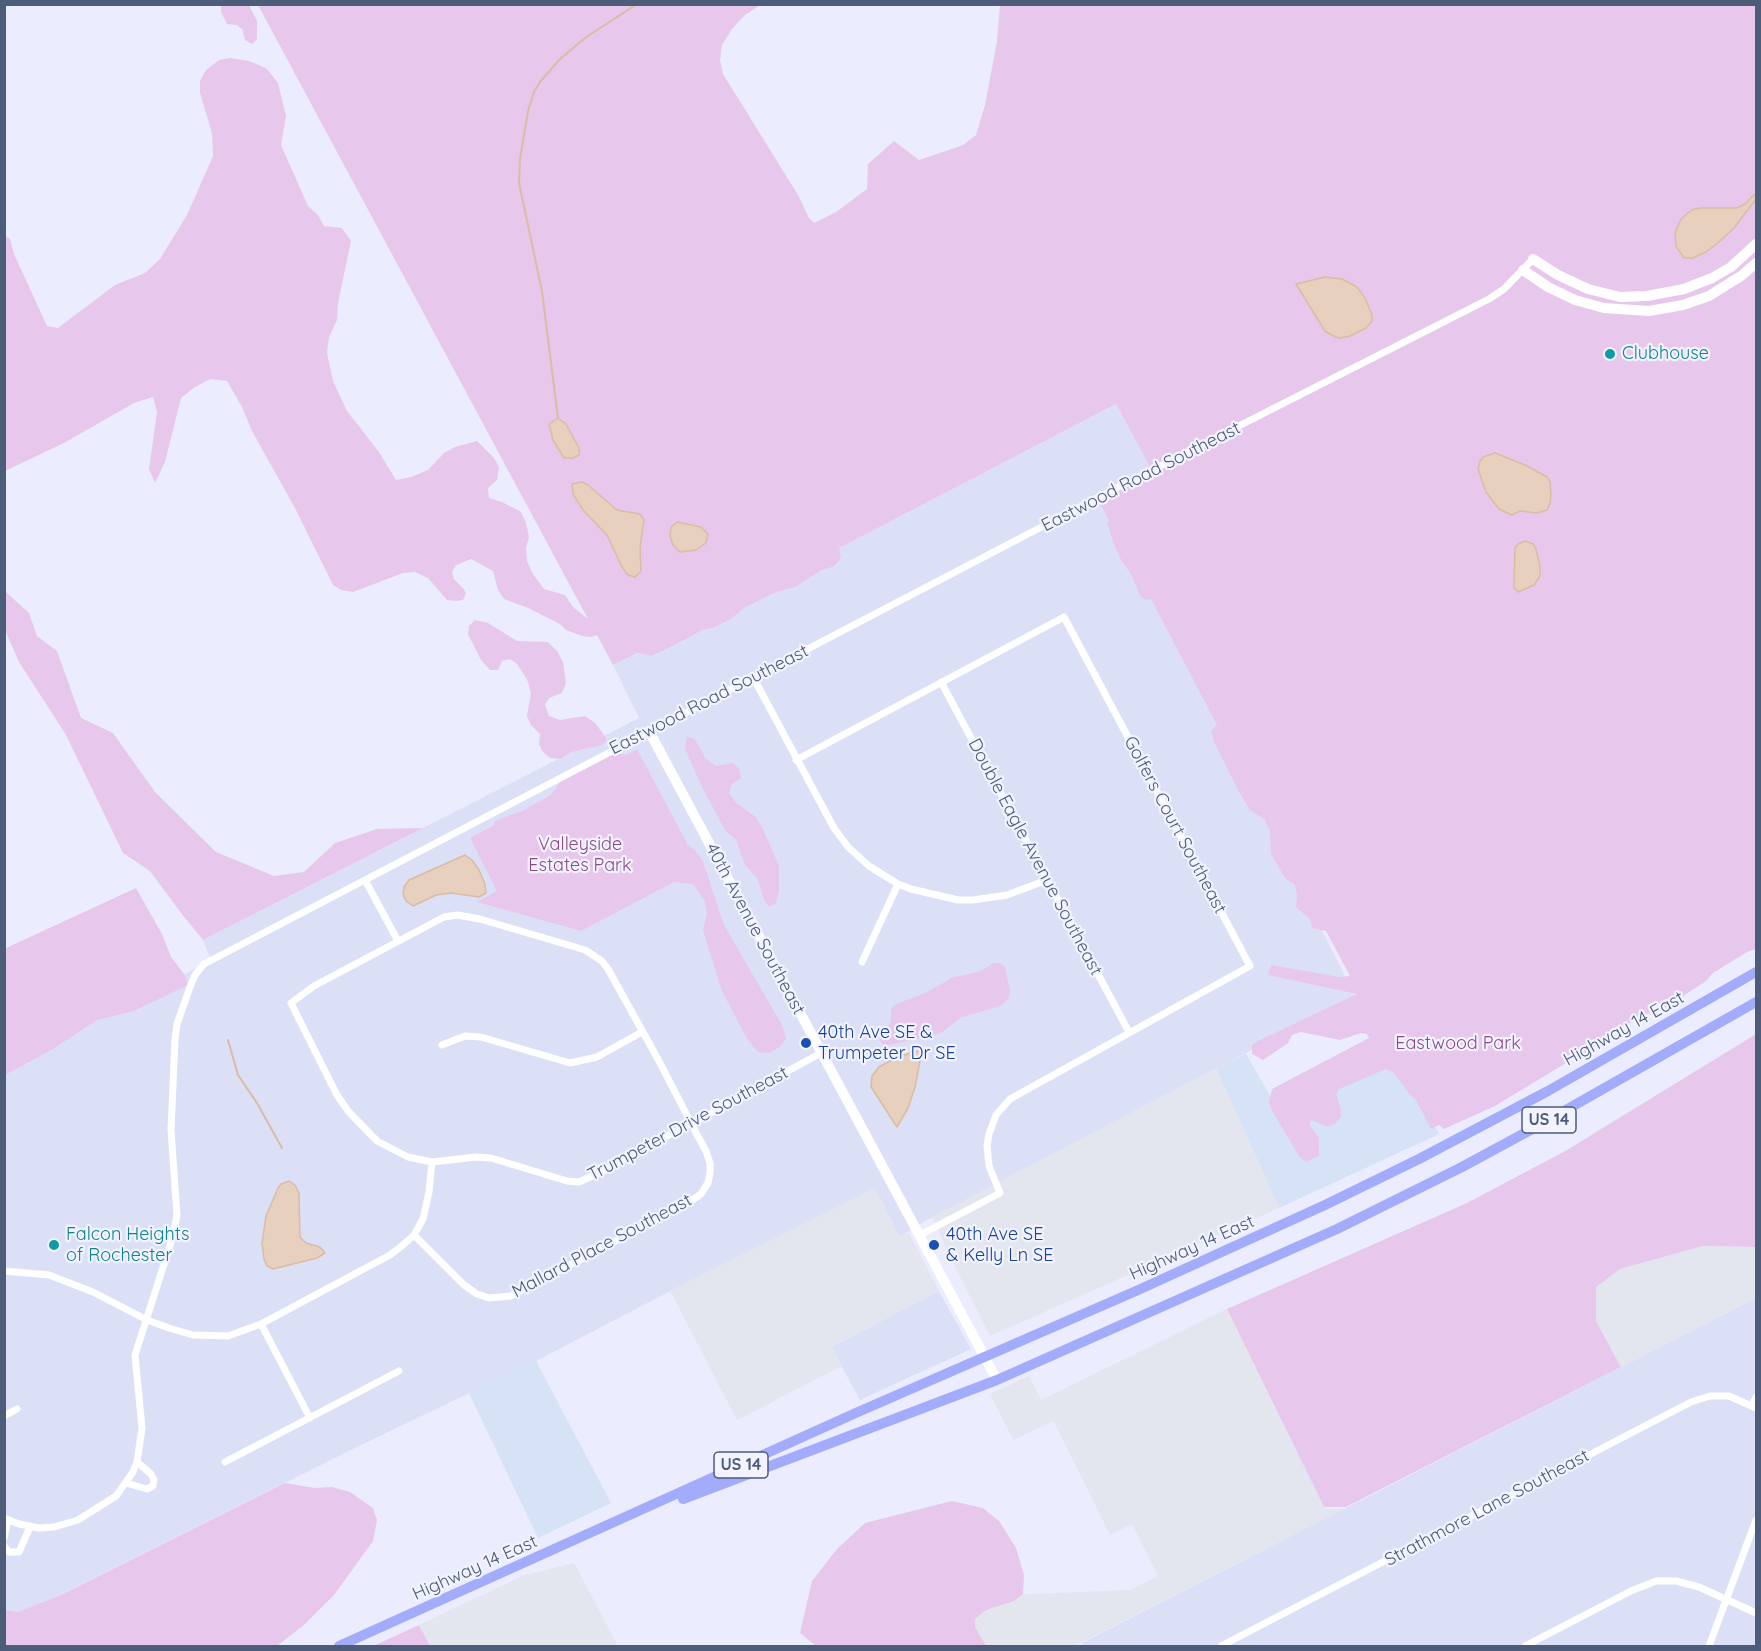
<!DOCTYPE html>
<style>
body{margin:0}
#map{position:relative;width:1761px;height:1651px;overflow:hidden;background:#ebecfd;font-family:Quicksand,sans-serif}
canvas{display:block}
.frame{position:absolute;inset:0;border:6px solid #4c5c79;pointer-events:none}
</style>
<div id="map">
<canvas width="1761" height="1651"></canvas>
<div class="frame"></div>
</div>
<script>
const context = document.querySelector('canvas').getContext('2d');
context.lineJoin = 'round';
function fill(path, color) { context.fillStyle = color; context.fill(path, 'evenodd'); }
const toPath = rows => new Path2D(rows.map(r => 'M' + r).join(''));
function stroke(path, color, width, dash) { context.strokeStyle = color; context.lineWidth = width; context.lineCap = dash ? 'butt' : 'round'; context.setLineDash(dash || []); context.stroke(path); }
function drawText(font, color, halo, rows, align = 'center') {
  context.font = font + ' Quicksand,sans-serif'; context.lineWidth = 4.5; context.setLineDash([]); context.textBaseline = 'middle'; context.strokeStyle = halo; context.fillStyle = color; for (const [text, x, y, turn = 0] of rows) {
    context.save(); context.translate(x, y); context.rotate((+turn || 0) * Math.PI / 180); context.textAlign = isNaN(turn) ? turn : align; if (halo) context.strokeText(text, 0, 0); context.fillText(text, 0, 0); context.restore();
  }
}
const residential = toPath([
 [1116,404,1152,471,1110,509,1355,996,925,1221,900,1237,875,1189,657,1298,536,1361,359,1446,5,1623,5,1068,211,960,203,940,639,718,613,665,637,653,651,656,667,649,703,630,713,628,731,619,744,608,774,593,795,587,822,570,833,567,839,561,841,556,838,548],
 [939,1291,971,1349,860,1400,831,1347],
 [1756,1298,1756,1646,1084,1646,1082,1643]
]);
const commercial = toPath([
 [1396,1045,1439,1134,1279,1208,1216,1068,1246,1054,1275,1104],
 [536,1361,611,1503,538,1538,469,1393]
]);
const industrial = toPath([
 [1216,1068,1279,1208,990,1336,955,1267,932,1217],
 [875,1188,900,1237,909,1233,939,1291,832,1346,842,1366,737,1420,670,1291],
 [1703,1246,1756,1247,1756,1298,1621,1367,1596,1321,1595,1287,1620,1269],
 [1227,1309,1325,1509,1346,1508,1074,1646,981,1646,955,1597,1131,1590,1158,1576,1132,1524,1110,1535,1054,1421,1013,1440,990,1394,1029,1376,1041,1400],
 [574,1563,618,1646,430,1646,419,1625,522,1576]
]);
const green = toPath([
 [221,5,249,5,257,21,257,39,252,44,245,40,242,29,237,25,227,24,221,12],
 [258,5,760,5,745,15,732,29,722,45,720,60,723,74,798,195,809,218,814,223,836,212,867,189,868,164,894,141,919,160,963,145,976,135,985,105,997,41,1000,5,1756,5,1756,949,1747,952,1713,973,1706,981,1660,1011,1646,1014,1609,1035,1597,1047,1576,1057,1495,1106,1444,1129,1439,1125,1431,1129,1416,1100,1410,1095,1394,1073,1386,1069,1339,1089,1336,1094,1341,1109,1341,1116,1336,1123,1327,1127,1312,1120,1309,1124,1319,1138,1319,1156,1306,1162,1299,1156,1271,1109,1269,1102,1272,1089,1369,1038,1367,1034,1361,1033,1340,1040,1301,1032,1292,1035,1288,1043,1263,1060,1252,1054,1252,1045,1258,1041,1357,994,1268,975,1271,965,1339,977,1350,976,1326,931,1312,928,1310,919,1296,907,1297,896,1295,885,1285,878,1271,854,1270,831,1264,819,1250,810,1239,792,1214,742,1211,731,1217,725,1151,599,1146,600,1140,596,1132,576,1120,558,1113,542,1107,522,1109,520,1097,498,1152,471,1116,404,839,548,841,556,839,561,833,567,822,570,795,587,774,593,744,608,731,619,713,628,703,630,667,649,651,656,637,653,613,665,597,635,591,637,582,636,566,630,560,624,528,608,504,599,498,590,493,571,471,559,456,565,452,572,454,579,463,588,466,593,463,600,456,601,447,600,428,578,415,572,403,573,353,592,341,590,333,585,296,510,252,431,242,407,227,381,210,379,195,387,181,398,165,462,155,483,149,469,157,412,153,397,134,403,64,443,5,471,4,235,10,239,14,254,47,326,58,328,115,285,145,273,160,259,187,215,213,156,212,133,200,93,200,81,206,70,219,60,230,58,249,61,266,68,278,83,286,116,281,145,308,206,318,215,324,226,342,228,351,241,338,303,337,320,329,337,327,353,333,381,347,411,379,452,396,480,411,477,428,470,444,453,455,447,477,441,494,458,499,467,497,480,488,488,489,498,502,502,521,512,526,523,529,537,526,548,527,561,533,574,544,589,565,595,573,607,588,619],
 [5,587,7,593,29,613,37,636,57,651,81,718,113,733,155,792,216,852,274,876,304,872,335,843,377,829,423,828,203,940,181,913,150,871,123,853,66,735,19,662,5,630],
 [475,620,488,623,517,641,548,642,557,651,563,662,566,683,562,693,549,698,545,705,549,716,560,720,585,716,595,723,602,732,607,740,602,745,572,752,560,759,550,758,542,751,539,744,540,734,531,725,527,716,531,693,527,679,517,664,510,659,502,661,498,670,490,670,481,660,468,634,469,626],
 [687,737,694,738,706,759,716,766,733,763,739,768,741,778,732,784,729,793,736,803,756,817,763,829,779,866,779,891,776,903,769,907,764,900,757,878,745,865,736,840,725,830,702,787,685,749],
 [637,749,688,845,695,850,703,861,724,925,782,1025,786,1038,780,1047,769,1053,758,1052,747,1039,721,989,703,930,707,913,705,902,693,884,674,882,581,931,477,902,497,891,470,838,494,825,494,822,502,818,522,811,551,795,561,781,604,757,618,753,626,755],
 [136,888,162,934,171,957,184,974,188,985,134,1011,97,1020,53,1049,5,1075,4,949],
 [994,963,1000,963,1005,967,1010,991,1009,998,1000,1006,960,1018,941,1033,890,1045,885,1045,881,1043,880,1038,882,1032,888,1028,891,1021,891,1008,896,1004,925,993,954,977,978,972],
 [1756,1034,1756,1247,1703,1246,1620,1269,1596,1287,1596,1321,1621,1367,1346,1507,1324,1507,1227,1309,1467,1203,1567,1150],
 [285,1483,315,1488,332,1487,350,1492,373,1508,377,1520,373,1541,334,1595,304,1625,277,1646,5,1646,5,1610,18,1612,61,1595],
 [952,1501,983,1508,999,1521,1016,1548,1024,1575,1023,1594,1014,1601,986,1610,975,1619,975,1627,986,1646,816,1646,800,1633,812,1581,837,1549,865,1523],
 [419,1625,430,1646,373,1646]
]);
const water = toPath([
 [1756,193,1756,199,1734,228,1719,242,1706,252,1693,258,1684,258,1676,246,1675,233,1681,219,1688,213,1694,209,1701,208,1737,208,1745,204,1756,193],
 [1325,277,1342,279,1357,287,1365,298,1372,315,1372,321,1366,328,1350,336,1341,338,1335,337,1325,331,1296,284,1325,277],
 [558,418,566,424,579,448,579,455,573,458,564,458,553,440,549,424,558,418],
 [1495,453,1525,465,1547,477,1550,482,1551,495,1550,503,1547,510,1537,513,1520,511,1512,515,1499,509,1486,492,1478,469,1480,461,1483,457,1495,453],
 [582,482,588,485,617,510,640,514,644,520,640,548,641,571,635,577,628,575,622,567,607,535,583,510,573,494,572,484,582,482],
 [677,522,701,527,708,534,706,543,696,550,680,552,673,545,670,536,671,527,677,522],
 [1525,541,1533,544,1536,549,1540,567,1540,576,1534,585,1518,592,1514,587,1515,548,1518,544,1525,541],
 [465,855,472,860,479,870,485,884,486,893,479,897,451,893,436,895,413,906,406,901,403,894,404,887,409,880,465,855],
 [922,1050,915,1087,908,1108,897,1127,871,1087,872,1076,879,1067,897,1057,922,1050],
 [289,1181,295,1185,299,1193,300,1237,306,1243,320,1247,325,1253,317,1258,273,1269,267,1266,264,1259,262,1243,266,1216,278,1188,281,1184,289,1181]
]);
const stream = toPath([
 [558,418,542,291,519,183,520,159,528,111,534,92,540,82,560,59,585,38,637,4],
 [228,1040,238,1075,257,1103,282,1148]
]);
const street = toPath([
 [753,677,834,828,848,847,869,866,898,884,911,889,958,900,973,900,1007,895,1047,880],
 [941,682,1129,1032],
 [796,760,1064,617,1250,966,1010,1099,996,1115,989,1134,987,1146,989,1166,1000,1193,920,1235],
 [365,880,398,941],
 [862,962,898,884],
 [442,1045,465,1036,481,1037,570,1063,597,1057,642,1032],
 [414,1235,464,1285,477,1294,489,1298,511,1296,688,1203,701,1194,708,1183,710,1173,710,1163,706,1151,696,1133,691,1123,659,1061,608,969,602,961,585,950,480,919,457,915,444,917,314,986,291,1003,337,1095,348,1111,377,1141,408,1157,432,1162,476,1157,491,1158,567,1181,579,1182,601,1172,691,1123,700,1119,821,1053],
 [4,1271,49,1275,93,1292,147,1320,169,1328,193,1335,228,1336,261,1324,390,1255,403,1245,414,1235,423,1219,429,1192,432,1162],
 [261,1324,310,1418],
 [1752,1405,1756,1397],
 [4,1416,17,1409],
 [225,1462,399,1371],
 [126,1483,147,1489,153,1486,154,1480,151,1474,137,1462],
 [4,1518,19,1524,39,1528,54,1527,78,1520,116,1496,133,1472,137,1462,142,1428,135,1355,173,1236,177,1215,171,1130,175,1039,177,1024,190,987,195,975,204,964,1097,498,1489,299,1504,289,1533,259],
 [4,1538,8,1520],
 [4,1546,9,1552,19,1552,30,1527],
 [1221,1646,1691,1402,1710,1396,1729,1396,1756,1408],
 [1525,1646,1631,1591,1656,1581,1676,1581,1699,1587,1756,1613],
 [1709,1646,1756,1520]
]);
const secondary = toPath([
 [1533,259,1558,275,1588,289,1620,297,1647,296,1684,289,1712,278,1731,267,1756,244],
 [1523,270,1548,287,1575,300,1604,308,1649,311,1683,305,1709,296,1741,276,1756,263],
 [649,731,997,1380]
]);
const primary = toPath([
 [683,1499,997,1380,1337,1229,1462,1167,1536,1127,1756,1002],
 [339,1646,858,1412,1136,1291,1325,1205,1419,1159,1548,1091,1756,972]
]);
const markers = [
 [1610,354,6,"#0f9aa8"],
 [806,1043,6,"#1a4fb4"],
 [54,1245,6,"#0f9aa8"],
 [934,1245,6,"#1a4fb4"]
];
const shields = [
 [1549,1120,54],
 [741,1465,54]
];
const shieldNames = [
 ["US 14",1549,1120],
 ["US 14",741,1465]
];
const cultureNames = [
 ["Clubhouse",1622,354],
 ["Falcon Heights",66,1235],
 ["of Rochester",66,1256]
];
const streetNames = [
 ["Eastwood Road Southeast",1141,477,-27],
 ["Eastwood Road Southeast",709,700,-27],
 ["Golfers Court Southeast",1175,825,62],
 ["Double Eagle Avenue Southeast",1035,857,62],
 ["40th Avenue Southeast",755,929,62],
 ["Highway 14 East",1624,1029,-29],
 ["Trumpeter Drive Southeast",688,1124,-28],
 ["Mallard Place Southeast",602,1246,-28],
 ["Highway 14 East",1192,1248,-24],
 ["Strathmore Lane Southeast",1487,1508,-28],
 ["Highway 14 East",475,1568,-24]
];
const parkNames = [
 ["Valleyside",580,845],
 ["Estates Park",580,866],
 ["Eastwood Park",1458,1044]
];
const transitNames = [
 ["40th Ave SE &",818,1033],
 ["Trumpeter Dr SE",818,1054],
 ["40th Ave SE",946,1235],
 ["& Kelly Ln SE",946,1256]
];
fill(residential, '#dce0f7');
fill(commercial, '#d6e2f5');
fill(industrial, '#e3e6ee');
fill(green, '#e7c8ec');
fill(water, '#e8d0be');
stroke(water, '#dabca4', 1.5);
stroke(stream, '#dabca4', 2);
stroke(street, '#fff', 7);
stroke(secondary, '#fff', 10);
stroke(primary, '#a3abfb', 10);
for (const [x, y, r, color] of markers) { const dot = new Path2D(); dot.arc(x, y, r, 0, 2 * Math.PI); context.fillStyle = color; context.fill(dot); stroke(dot, '#f2f3ff', 2); }
for (const [x, y, w] of shields) { const box = new Path2D(); box.roundRect(x - w / 2, y - 13, w, 26, 4.5); context.fillStyle = '#f2f3ff'; context.fill(box); stroke(box, '#4c5c79', 1.5); }
drawText('bold 16px', '#4c5c79', null, shieldNames);
drawText('18px', '#0d838f', '#f2f3ff', cultureNames, 'left');
drawText('18px', '#4c5c79', '#f2f3ff', streetNames);
drawText('18px', '#8b498b', '#f2f3ff', parkNames);
drawText('18px', '#164399', '#f2f3ff', transitNames, 'left');
</script>
